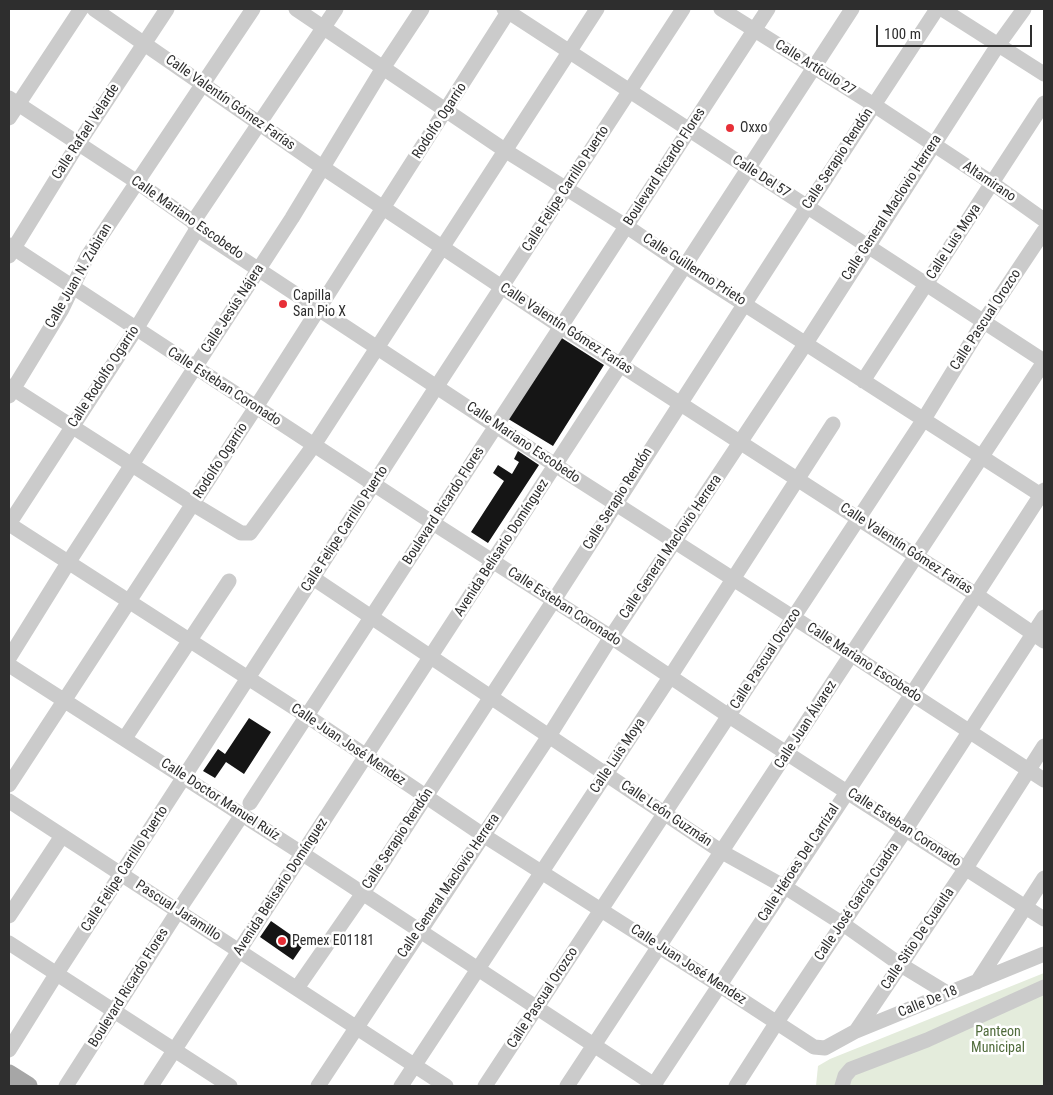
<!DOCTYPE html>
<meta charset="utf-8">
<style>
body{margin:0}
#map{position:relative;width:1053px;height:1095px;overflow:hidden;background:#fff;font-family:"Roboto Condensed",sans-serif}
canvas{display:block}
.frame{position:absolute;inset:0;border:10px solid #2e2e2e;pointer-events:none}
.scale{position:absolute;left:876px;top:25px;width:156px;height:22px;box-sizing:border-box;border:2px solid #2e2e2e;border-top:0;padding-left:6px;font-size:15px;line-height:18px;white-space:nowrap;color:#2e2e2e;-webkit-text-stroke:4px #fff;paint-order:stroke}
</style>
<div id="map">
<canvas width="1053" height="1095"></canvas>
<div class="frame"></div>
<div class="scale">100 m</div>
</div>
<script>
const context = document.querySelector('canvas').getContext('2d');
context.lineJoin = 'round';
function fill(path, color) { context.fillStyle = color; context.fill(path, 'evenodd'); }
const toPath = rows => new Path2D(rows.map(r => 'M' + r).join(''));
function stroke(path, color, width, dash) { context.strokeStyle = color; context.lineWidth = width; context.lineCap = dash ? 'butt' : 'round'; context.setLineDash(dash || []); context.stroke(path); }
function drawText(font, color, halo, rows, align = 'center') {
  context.font = font + ' "Roboto Condensed",sans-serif'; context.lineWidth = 5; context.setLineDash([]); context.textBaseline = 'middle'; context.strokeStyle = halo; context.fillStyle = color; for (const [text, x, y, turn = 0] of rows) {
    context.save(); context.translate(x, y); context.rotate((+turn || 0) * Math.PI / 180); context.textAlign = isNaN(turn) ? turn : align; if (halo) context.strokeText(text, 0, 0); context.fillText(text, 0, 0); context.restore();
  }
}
const green = toPath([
 [1044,973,1044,1086,816,1086,818,1066,830,1059]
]);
const building = toPath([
 [557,335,604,365,553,446,505,417],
 [518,451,539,465,488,543,471,532,504,481,493,473,498,465,512,474,519,462,514,459],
 [249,718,271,732,244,774,226,762,215,778,203,771,218,749,225,754],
 [271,921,304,944,293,960,260,937]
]);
const minor = toPath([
 [94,9,322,167,560,326,975,594,1044,641],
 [296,9,506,151,626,226,685,266,1044,497],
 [504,9,1044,361],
 [721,9,874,105,992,183,1044,220],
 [942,9,1044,74],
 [9,98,137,182,193,222,197,229,555,465,852,655,1044,780],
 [9,118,81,9],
 [193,222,336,9],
 [9,245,433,523,611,637,729,716,1044,919],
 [9,256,78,144,167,9],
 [863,381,1044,103],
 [9,386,193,504,241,533,250,533,314,445,597,9],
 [9,396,62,309,87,257,253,9],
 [9,524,307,716,483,835,719,985,814,1047,825,1048,856,1031,1044,954],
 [9,524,136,329,197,229],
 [313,578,722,852,785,887,843,924,901,965,947,993],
 [9,658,68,563,292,218,383,68,422,9],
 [9,665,303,854,656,1086],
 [125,738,229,581],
 [9,785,256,407,510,9],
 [9,801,446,1086],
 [250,803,768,9],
 [9,916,62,836],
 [9,943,230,1086],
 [977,982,1044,878],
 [297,988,363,893,554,600,807,207,937,9],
 [856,1031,966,868,1044,746],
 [9,1050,57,973,437,386,683,9],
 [66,1086,178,911,242,815],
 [151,1086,852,9],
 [318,1086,549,736,611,637,806,343,998,45,1024,9],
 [401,1086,670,677,833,424],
 [485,1086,924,419,984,321,1044,231],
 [567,1086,1044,362],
 [653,1086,912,694,1044,490],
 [736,1086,777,1022,906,829,1044,617],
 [842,1086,845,1076,851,1069,927,1040,1044,987]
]);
const major = toPath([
 [9,1074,28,1086]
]);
const markers = [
 [730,128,5,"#e72f37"],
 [283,304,5,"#e72f37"],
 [282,941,5,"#e72f37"]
];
const streetNames = [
 ["Calle Artículo 27",815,68,32],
 ["Calle Valentín Gómez Farías",230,103,35],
 ["Rodolfo Ogarrio",440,121,-57],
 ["Calle Rafael Velarde",86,132,-57],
 ["Calle Serapio Rendón",838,159,-57],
 ["Boulevard Ricardo Flores",665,167,-57],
 ["Calle Del 57",761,177,33],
 ["Altamirano",989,182,34],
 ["Calle Felipe Carrillo Puerto",566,189,-57],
 ["Calle General Maclovio Herrera",892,208,-57],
 ["Calle Mariano Escobedo",187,218,35],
 ["Calle Luis Moya",954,242,-57],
 ["Calle Guillermo Prieto",694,270,33],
 ["Calle Juan N. Zubiran",79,276,-60],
 ["Calle Jesús Nájera",233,309,-57],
 ["Calle Pascual Orozco",986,320,-57],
 ["Calle Valentín Gómez Farías",566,329,33],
 ["Calle Rodolfo Ogarrio",104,377,-57],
 ["Calle Esteban Coronado",224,387,33],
 ["Calle Mariano Escobedo",523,443,34],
 ["Rodolfo Ogarrio",221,461,-57],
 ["Calle Serapio Rendón",618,499,-58],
 ["Boulevard Ricardo Flores",444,506,-57],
 ["Calle Felipe Carrillo Puerto",345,529,-57],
 ["Calle General Maclovio Herrera",671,547,-56],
 ["Avenida Belisario Domínguez",502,548,-57],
 ["Calle Valentín Gómez Farías",906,549,33],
 ["Calle Esteban Coronado",564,607,33],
 ["Calle Pascual Orozco",766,659,-57],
 ["Calle Mariano Escobedo",864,663,33],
 ["Calle Juan Álvarez",806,725,-57],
 ["Calle Juan José Mendez",348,745,34],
 ["Calle Luis Moya",618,756,-56],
 ["Calle Doctor Manuel Ruíz",220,800,33],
 ["Calle León Guzmán",666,814,34],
 ["Calle Esteban Coronado",904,828,33],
 ["Calle Serapio Rendón",398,839,-57],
 ["Calle Héroes Del Carrizal",799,863,-57],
 ["Calle Felipe Carrillo Puerto",125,869,-57],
 ["Calle General Maclovio Herrera",449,886,-56],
 ["Avenida Belisario Domínguez",281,887,-57],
 ["Calle José García Cuadra",857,902,-56],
 ["Pascual Jaramillo",178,911,33],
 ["Calle Sitio De Cuautla",918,939,-56],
 ["Calle Juan José Mendez",688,965,33],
 ["Boulevard Ricardo Flores",129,988,-58],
 ["Calle Pascual Orozco",543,998,-57],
 ["Calle De 18",928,1002,-22]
];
const poiNames = [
 ["Oxxo",740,128],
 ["Capilla",293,296],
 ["San Pio X",293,312],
 ["Pemex E01181",292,941]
];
const parkNames = [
 ["Panteon",998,1032],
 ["Municipal",998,1048]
];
fill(green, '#e4ecdc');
fill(building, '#151515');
stroke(minor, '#cbcbcb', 15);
stroke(major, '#a6a6a6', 19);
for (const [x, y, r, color] of markers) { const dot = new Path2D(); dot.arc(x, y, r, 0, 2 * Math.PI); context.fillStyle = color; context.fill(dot); stroke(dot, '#fff', 2); }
drawText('14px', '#2e2e2e', '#fff', streetNames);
drawText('14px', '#2e2e2e', '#fff', poiNames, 'left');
drawText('14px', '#506b3b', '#fff', parkNames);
</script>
